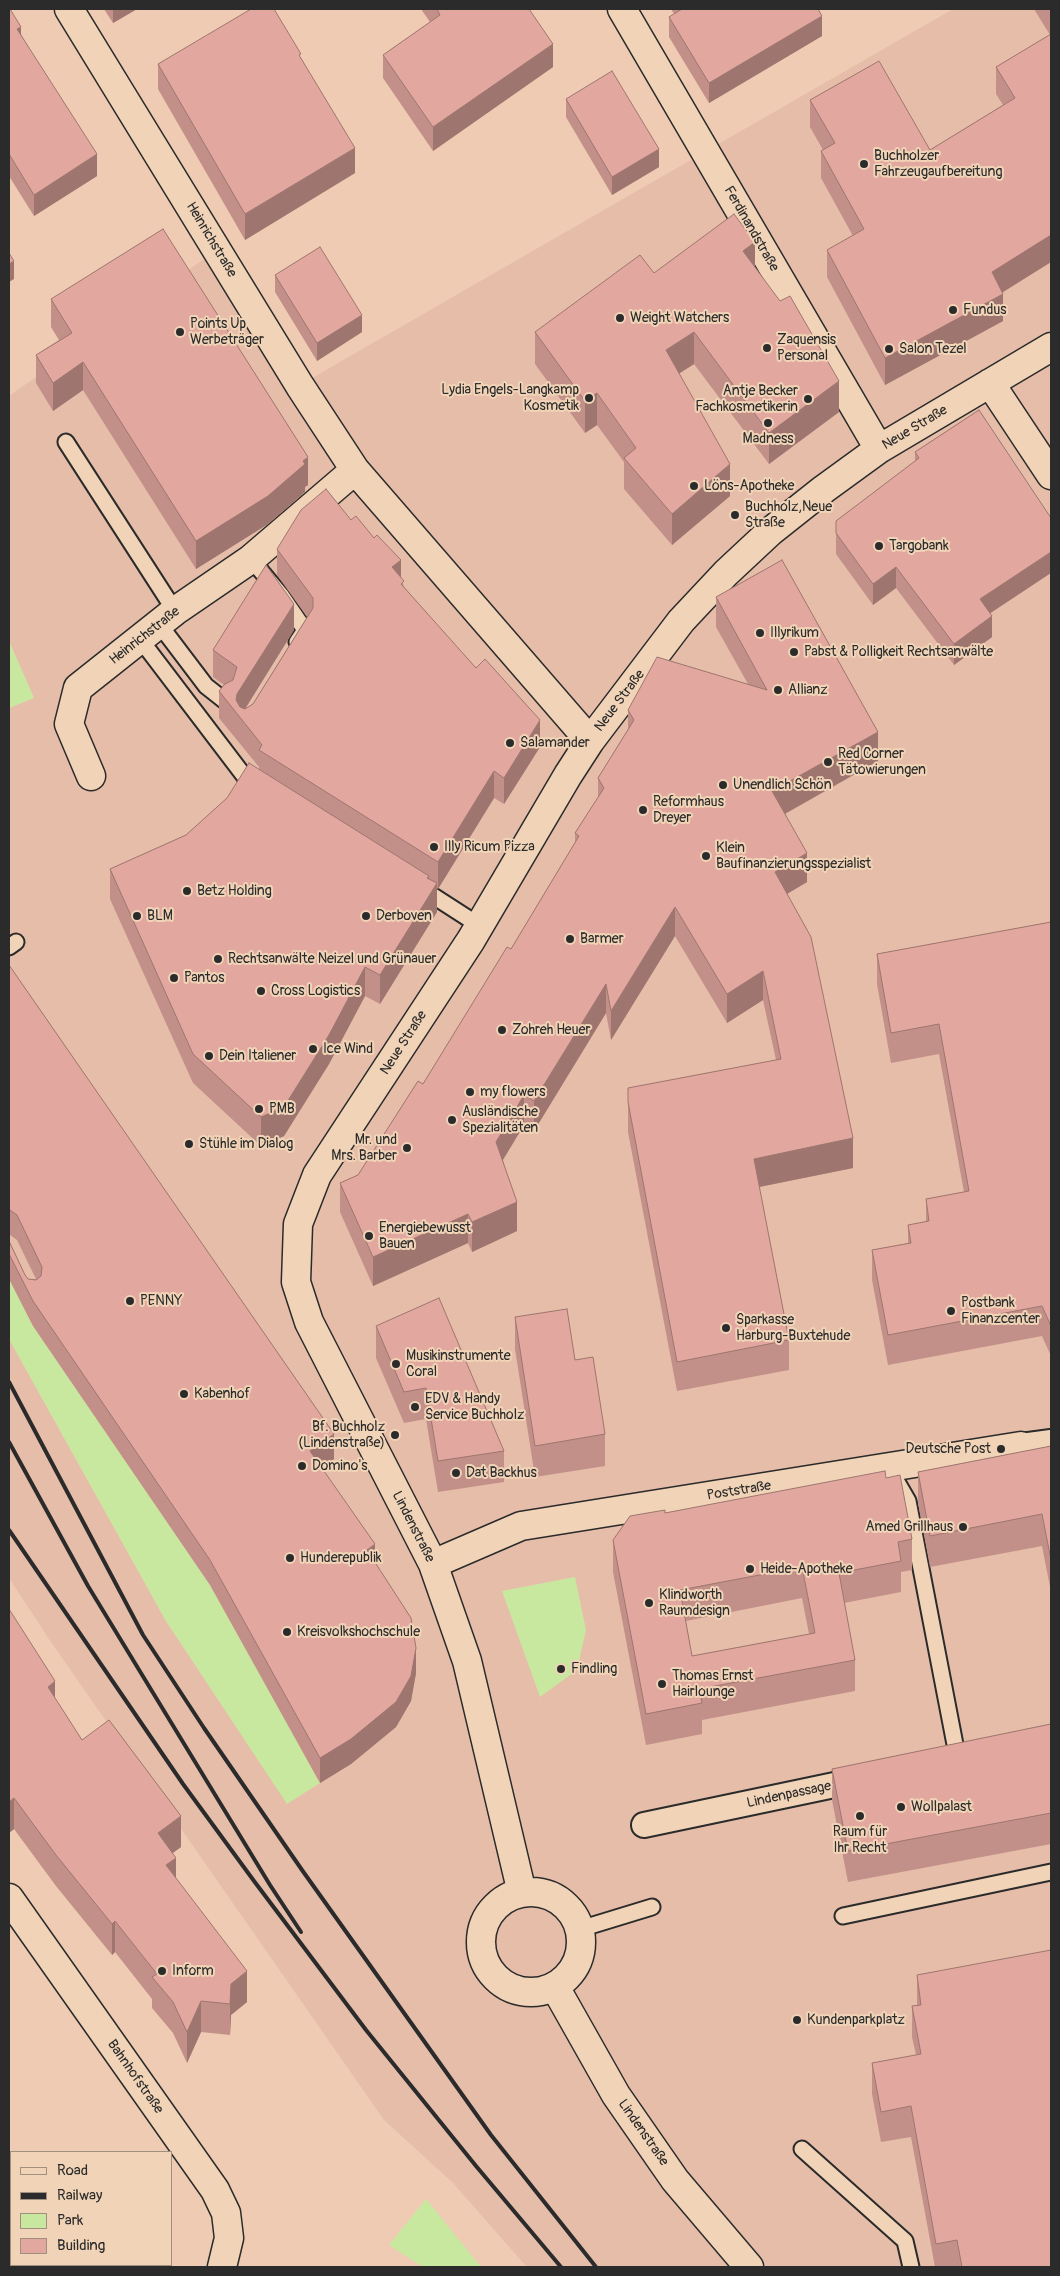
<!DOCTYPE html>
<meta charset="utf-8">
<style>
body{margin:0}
#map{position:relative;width:1060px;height:2276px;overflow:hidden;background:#eecbb2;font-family:Pangolin,sans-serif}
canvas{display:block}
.frame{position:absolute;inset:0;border:10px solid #2b2b2b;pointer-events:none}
.legend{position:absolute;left:10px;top:2151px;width:162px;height:115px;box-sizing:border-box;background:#f1d4b7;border:1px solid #a2907f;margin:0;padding:6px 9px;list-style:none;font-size:15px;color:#2b2b2b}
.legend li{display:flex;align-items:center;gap:10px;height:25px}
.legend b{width:25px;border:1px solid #a2907f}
</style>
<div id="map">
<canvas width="1060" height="2276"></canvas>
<div class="frame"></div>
<ul class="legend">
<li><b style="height:6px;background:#f1d4b7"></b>Road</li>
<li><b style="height:6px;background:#2b2b2b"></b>Railway</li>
<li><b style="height:14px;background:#c8e8a0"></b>Park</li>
<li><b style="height:14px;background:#e2a89f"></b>Building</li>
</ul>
</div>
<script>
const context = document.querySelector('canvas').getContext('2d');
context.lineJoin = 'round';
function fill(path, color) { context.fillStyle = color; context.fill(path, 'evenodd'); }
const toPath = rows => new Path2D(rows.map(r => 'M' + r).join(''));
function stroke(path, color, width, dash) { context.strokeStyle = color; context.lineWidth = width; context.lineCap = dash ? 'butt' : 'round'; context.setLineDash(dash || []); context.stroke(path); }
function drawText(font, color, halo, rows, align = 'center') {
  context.font = font + ' Pangolin,sans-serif'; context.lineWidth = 4; context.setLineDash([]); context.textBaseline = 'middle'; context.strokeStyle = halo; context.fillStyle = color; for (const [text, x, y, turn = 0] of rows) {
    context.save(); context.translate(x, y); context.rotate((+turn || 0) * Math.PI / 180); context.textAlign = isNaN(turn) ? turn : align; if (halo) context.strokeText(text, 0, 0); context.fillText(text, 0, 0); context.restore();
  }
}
const built = toPath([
 [953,9,1051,9,1051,2267,527,2267,452,2182,384,2120,51,1642,9,1578,9,1339,166,1621,287,1803,320,1783,33,1326,9,1279,9,708,33,697,9,641,9,396,217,250,300,385]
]);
const green = toPath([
 [9,641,34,698,9,708],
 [9,1279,33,1326,210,1585,320,1783,287,1804,166,1621,9,1339],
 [575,1577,586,1630,577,1670,540,1697,502,1591],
 [426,2199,481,2267,423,2267,389,2245]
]);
const service = toPath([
 [66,442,175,611],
 [251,559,281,595,305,630,297,642],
 [159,624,206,686,225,701],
 [140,639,248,781,257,786],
 [421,888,480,926],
 [9,947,16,942],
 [893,1475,908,1501,958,1760],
 [843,1916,1051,1872],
 [580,1929,652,1907],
 [802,2149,905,2241,911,2267]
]);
const pedestrian = toPath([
 [1021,1446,1051,1442],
 [644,1825,863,1779]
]);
const minor = toPath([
 [69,9,300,386,355,470,590,741],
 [622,9,879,449],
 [990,383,1051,475],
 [91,776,69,724,78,688,175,611,251,559,355,470],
 [433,1564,521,1526,1021,1446],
 '481 1942a50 50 0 1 1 100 0a50 50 0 1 1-100 0Z',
 [522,1893,467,1661,433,1564,309,1322,296,1282,298,1224,317,1175,471,940,568,775,590,741,681,621,726,573,771,531,824,489,879,449,1051,347],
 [9,1898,215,2190,226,2213,229,2238,222,2267],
 [555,1987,616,2095,675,2180,749,2267]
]);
const rail = toPath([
 [9,1382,143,1635,204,1728,302,1870,491,2135,596,2267],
 [9,1442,88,1586,270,1885,301,1932],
 [9,1530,183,1784,254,1881,366,2030,476,2166,561,2267]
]);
const wall = toPath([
 [9,9,21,34,97,176,34,216,9,176],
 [104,9,137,9,113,23],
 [421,9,529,9,553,67,433,151,383,78,383,55,430,22],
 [671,9,818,9,822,36,709,103,669,37,669,17,674,14],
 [1034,9,1051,9,1051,262,1002,292,1003,321,885,385,827,277,827,250,853,236,821,178,821,151,823,150,810,127,810,100,930,150,1003,105,996,94,996,67,1050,35],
 [301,58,355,173,245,240,158,89,158,64],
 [566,99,659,167,612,195,566,117],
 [755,267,839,412,769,464,694,364,679,373,730,496,672,545,624,489,624,462,597,425,585,433,535,364,535,332,654,273],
 [275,275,362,332,317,361,275,292],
 [51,299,308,485,305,487,305,492,268,524,196,569,83,390,53,411,36,383,36,355,59,340,51,327],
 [979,410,992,637,954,665,896,588,873,605,836,554,836,521,915,462,915,452],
 [277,549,401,577,404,587,540,747,504,804,494,798,438,889,437,888,437,912,380,1004,365,996,329,1064,284,1136,261,1146,193,1083,110,899,110,869,186,835,259,769,259,767,219,718,219,691,224,685,213,677,213,650,294,630,245,709,253,704,307,617,277,575],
 [716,597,878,761,785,814,807,882,787,894,853,1168,759,1187,789,1340,789,1370,677,1391,628,1132,628,1088,776,1060,763,1000,727,1023,675,936,611,1040,606,1013,534,1131,524,1125,503,1160,517,1231,472,1252,468,1243,373,1286,340,1212,340,1183,358,1175,423,1084,511,949,575,843,575,833,598,798,598,778,628,730,628,710,748,684,716,627],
 [1051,922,1051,1356,1042,1336,888,1365,872,1280,872,1250,908,1243,908,1225,926,1222,926,1199,964,1192,939,1054,891,1063,877,984,877,954],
 [9,965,334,1459,322,1468,416,1673,411,1701,396,1727,351,1764,320,1783,210,1585,33,1326,9,1279,9,1241,25,1275,28,1279,36,1279,17,1240,10,1235,9,1235],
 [515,1317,575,1360,605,1434,605,1466,535,1477,515,1349],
 [376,1326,504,1451,504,1482,438,1492,426,1419,404,1423,376,1358],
 [1051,1446,1051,1592,1042,1546,930,1567,918,1503,918,1472],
 [886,1478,912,1539,912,1570,901,1572,901,1592,844,1603,855,1660,855,1691,702,1720,702,1734,646,1745,613,1572,613,1540,665,1513],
 [802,1598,809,1634,692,1656,686,1621],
 [9,1609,55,1699,82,1740,181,1847,172,1853,176,1878,247,2002,231,2015,230,2035,201,2032,187,2063,173,2033,152,2008,152,1999,115,1952,112,1955,56,1886,14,1829,9,1833],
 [1051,1724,1051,1844,848,1882,832,1800,832,1769],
 [917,1975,1051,2267,935,2267,911,2137,881,2142,872,2094,872,2063,916,2055,912,2037,912,2006,917,2005]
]);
const shadedWall = toPath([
 [113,9,137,9,113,23],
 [822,16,822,36,709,103,709,83],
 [21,27,21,49,17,29],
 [553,44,553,67,433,151,433,127],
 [355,148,355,173,245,240,245,214],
 [659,149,659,167,612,195,612,177],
 [97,154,97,176,34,216,34,195],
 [1051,235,1051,262,992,299,992,272],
 [755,242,755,274,743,251],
 [14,261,14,279,9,282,9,264],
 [1003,294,1003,321,885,385,885,358],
 [362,315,362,332,317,361,317,343],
 [694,332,694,364,666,382,666,350],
 [83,362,83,390,53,411,53,383],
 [839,381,839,412,769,464,769,433],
 [597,393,597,425,585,433,585,401],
 [308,457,308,485,305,487,305,492,268,524,196,569,196,541],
 [730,464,730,496,672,545,672,514],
 [1051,552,1051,573,980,620,980,599],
 [401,560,401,586,392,567],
 [896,567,896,588,873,605,873,584],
 [294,604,294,630,240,717,236,700,237,694],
 [992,616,992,637,954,665,954,644],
 [540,720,540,747,504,804,504,778],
 [878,732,878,761,772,821,772,791],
 [494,771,494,798,438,889,438,862],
 [807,853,807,882,775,901,775,872],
 [429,876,429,896,437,883,437,912,380,1004,380,975],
 [675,907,675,936,611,1040,611,1011],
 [365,967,365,996,329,1064,284,1136,261,1146,261,1117],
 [763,971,763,1000,727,1023,727,994],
 [606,984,606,1013,534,1131,534,1101],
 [524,1095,524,1125,496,1171,496,1142],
 [853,1138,853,1168,754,1188,754,1159],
 [517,1202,517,1231,472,1252,472,1222],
 [468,1214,468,1243,373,1286,373,1257],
 [334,1434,334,1459,310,1476,310,1451],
 [375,1544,375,1569,367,1550],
 [416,1648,416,1673,411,1701,396,1727,351,1764,320,1783,320,1758],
 [55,1681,55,1712,48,1687],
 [14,1798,14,1829,9,1833,9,1802],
 [181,1816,181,1847,158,1864,158,1833],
 [176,1858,176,1888,166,1865],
 [115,1921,115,1952,112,1955,112,1924],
 [247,1971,247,2002,231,2015,230,2035,230,2004,231,1984],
 [201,2001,201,2032,187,2063,187,2032]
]);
const building = toPath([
 [9,9,10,9,21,27,17,29,97,154,34,195,9,154,9,9],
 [251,9,274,9,301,54,299,55,355,148,245,214,158,64,251,9],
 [437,9,529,9,553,44,433,127,383,55,440,15,437,9],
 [682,9,818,9,822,16,709,83,669,17,682,9],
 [1051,34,1051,235,992,272,1003,294,885,358,827,250,864,229,821,151,835,143,810,100,879,61,930,150,1015,98,996,67,1051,34],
 [612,71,659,149,612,177,566,99,612,71],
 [734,214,755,242,743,251,780,301,790,296,839,381,769,433,694,332,666,350,730,464,672,514,624,458,636,448,597,393,585,401,535,332,640,255,654,273,734,214],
 [163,229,308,457,303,461,305,464,268,496,196,541,83,362,53,383,36,355,72,333,51,299,163,229],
 [320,247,362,315,317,343,275,275,320,247],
 [9,253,14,261,9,264,9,253],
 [979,410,1051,518,1051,552,980,599,992,616,954,644,896,567,873,584,836,533,836,521,919,458,915,452,979,410],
 [326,489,351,520,356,516,374,538,377,535,401,560,392,567,404,581,401,584,476,668,485,659,540,720,504,778,494,771,438,862,259,750,262,745,219,691,225,684,233,680,237,667,213,650,266,565,294,604,237,694,236,700,240,707,245,709,253,704,313,608,313,598,277,549,301,510,326,489],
 [782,560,878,732,772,791,807,853,775,872,811,937,853,1138,754,1159,789,1340,677,1362,628,1102,628,1088,781,1059,763,971,727,994,675,907,611,1011,606,984,534,1101,524,1095,496,1142,517,1202,472,1222,468,1214,373,1257,340,1183,358,1175,418,1081,423,1084,507,947,511,949,579,836,575,833,604,788,598,778,634,720,628,710,657,657,767,690,716,597,782,560],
 [249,763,429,876,427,878,437,883,380,975,365,967,329,1035,284,1107,261,1117,193,1054,110,869,186,835,227,798,249,763],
 [1051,922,1051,1326,1042,1306,888,1335,872,1250,911,1243,908,1225,929,1221,926,1199,969,1191,939,1024,891,1033,877,954,1051,922],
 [9,965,334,1434,310,1451,375,1544,367,1550,411,1618,416,1648,411,1676,396,1702,351,1739,320,1758,210,1560,33,1301,9,1254,9,1241,25,1275,28,1279,36,1280,41,1276,42,1267,17,1215,10,1210,9,1210,9,965],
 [439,1298,504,1451,438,1461,426,1388,404,1392,376,1326,439,1298],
 [567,1309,575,1360,593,1357,605,1434,535,1446,515,1317,567,1309],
 [1051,1446,1051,1560,1042,1514,930,1536,918,1472,1051,1446],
 [885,1471,886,1478,900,1475,912,1539,898,1542,901,1561,839,1573,855,1660,699,1689,702,1703,646,1714,613,1540,630,1516,665,1510,665,1513,885,1471],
 [802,1567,815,1633,692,1656,680,1590,802,1567],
 [9,1609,55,1681,48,1687,82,1740,109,1720,181,1816,158,1833,176,1858,166,1865,247,1971,231,1984,230,2004,201,2001,187,2032,173,2002,152,1977,157,1974,115,1921,112,1924,56,1855,14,1798,9,1802,9,1609],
 [1051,1724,1051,1813,848,1851,832,1769,1051,1724],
 [1051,1950,1051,2267,962,2267,957,2240,936,2244,911,2106,881,2112,872,2063,921,2054,912,2006,921,2005,917,1975,1051,1950]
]);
const markers = [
 [864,164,5,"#2b2b2b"],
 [953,310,5,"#2b2b2b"],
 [620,318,5,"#2b2b2b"],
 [180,332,5,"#2b2b2b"],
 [767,348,5,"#2b2b2b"],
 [889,349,5,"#2b2b2b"],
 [589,398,5,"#2b2b2b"],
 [808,399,5,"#2b2b2b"],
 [768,423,5,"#2b2b2b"],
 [694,486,5,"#2b2b2b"],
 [735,515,5,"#2b2b2b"],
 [879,546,5,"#2b2b2b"],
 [760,633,5,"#2b2b2b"],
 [794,652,5,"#2b2b2b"],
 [778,690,5,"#2b2b2b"],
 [510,743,5,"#2b2b2b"],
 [828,762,5,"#2b2b2b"],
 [723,785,5,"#2b2b2b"],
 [643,810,5,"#2b2b2b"],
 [434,847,5,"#2b2b2b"],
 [706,856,5,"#2b2b2b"],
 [187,891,5,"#2b2b2b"],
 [137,916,5,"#2b2b2b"],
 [366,916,5,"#2b2b2b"],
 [570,939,5,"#2b2b2b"],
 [218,959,5,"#2b2b2b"],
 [174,978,5,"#2b2b2b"],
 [261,991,5,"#2b2b2b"],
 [502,1030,5,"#2b2b2b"],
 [313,1049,5,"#2b2b2b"],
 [209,1056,5,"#2b2b2b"],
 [470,1092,5,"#2b2b2b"],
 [259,1109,5,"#2b2b2b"],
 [452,1120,5,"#2b2b2b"],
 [189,1144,5,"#2b2b2b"],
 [407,1148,5,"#2b2b2b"],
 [369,1236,5,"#2b2b2b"],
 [130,1301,5,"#2b2b2b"],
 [951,1311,5,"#2b2b2b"],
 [726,1328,5,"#2b2b2b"],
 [396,1364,5,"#2b2b2b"],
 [184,1394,5,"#2b2b2b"],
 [415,1407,5,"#2b2b2b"],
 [395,1435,5,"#2b2b2b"],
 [1001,1449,5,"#2b2b2b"],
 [302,1466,5,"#2b2b2b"],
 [456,1473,5,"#2b2b2b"],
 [963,1527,5,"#2b2b2b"],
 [290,1558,5,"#2b2b2b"],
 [750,1569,5,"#2b2b2b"],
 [649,1603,5,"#2b2b2b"],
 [287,1632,5,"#2b2b2b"],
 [561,1669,5,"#2b2b2b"],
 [662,1684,5,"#2b2b2b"],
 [901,1807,5,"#2b2b2b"],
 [860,1816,5,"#2b2b2b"],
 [162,1971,5,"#2b2b2b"],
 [797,2020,5,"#2b2b2b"]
];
const poiNames = [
 ["Buchholzer",874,156],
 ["Fahrzeugaufbereitung",874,172],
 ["Fundus",963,310],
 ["Weight Watchers",630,318],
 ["Points Up",190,324],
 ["Werbeträger",190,340],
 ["Zaquensis",777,340],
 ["Personal",777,356],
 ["Salon Tezel",899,349],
 ["Lydia Engels-Langkamp",579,390,"right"],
 ["Kosmetik",579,406,"right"],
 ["Antje Becker",798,391,"right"],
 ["Fachkosmetikerin",798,407,"right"],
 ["Madness",768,439,"center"],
 ["Löns-Apotheke",704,486],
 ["Buchholz,Neue",745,507],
 ["Straße",745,523],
 ["Targobank",889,546],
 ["Illyrikum",770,633],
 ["Pabst & Polligkeit Rechtsanwälte",804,652],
 ["Allianz",788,690],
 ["Salamander",520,743],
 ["Red Corner",838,754],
 ["Tätowierungen",838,770],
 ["Unendlich Schön",733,785],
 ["Reformhaus",653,802],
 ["Dreyer",653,818],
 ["Illy Ricum Pizza",444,847],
 ["Klein",716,848],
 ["Baufinanzierungsspezialist",716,864],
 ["Betz Holding",197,891],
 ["BLM",147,916],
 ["Derboven",376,916],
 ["Barmer",580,939],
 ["Rechtsanwälte Neizel und Grünauer",228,959],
 ["Pantos",184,978],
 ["Cross Logistics",271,991],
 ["Zohreh Heuer",512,1030],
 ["Ice Wind",323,1049],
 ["Dein Italiener",219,1056],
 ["my flowers",480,1092],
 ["PMB",269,1109],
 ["Ausländische",462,1112],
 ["Spezialitäten",462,1128],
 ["Mr. und",397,1140,"right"],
 ["Mrs. Barber",397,1156,"right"],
 ["Stühle im Dialog",199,1144],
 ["Energiebewusst",379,1228],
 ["Bauen",379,1244],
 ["PENNY",140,1301],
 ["Postbank",961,1303],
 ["Finanzcenter",961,1319],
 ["Sparkasse",736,1320],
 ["Harburg-Buxtehude",736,1336],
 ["Musikinstrumente",406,1356],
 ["Coral",406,1372],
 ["Kabenhof",194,1394],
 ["EDV & Handy",425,1399],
 ["Service Buchholz",425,1415],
 ["Bf. Buchholz",385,1427,"right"],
 ["(Lindenstraße)",385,1443,"right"],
 ["Deutsche Post",991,1449,"right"],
 ["Domino's",312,1466],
 ["Dat Backhus",466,1473],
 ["Amed Grillhaus",953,1527,"right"],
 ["Hunderepublik",300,1558],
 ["Heide-Apotheke",760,1569],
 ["Klindworth",659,1595],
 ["Raumdesign",659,1611],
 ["Kreisvolkshochschule",297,1632],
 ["Findling",571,1669],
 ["Thomas Ernst",672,1676],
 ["Hairlounge",672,1692],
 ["Wollpalast",911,1807],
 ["Raum für",860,1832,"center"],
 ["Ihr Recht",860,1848,"center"],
 ["Inform",172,1971],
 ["Kundenparkplatz",807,2020]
];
const streetNames = [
 ["Ferdinandstraße",751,229,60],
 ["Heinrichstraße",211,240,59],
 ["Neue Straße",915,428,-31],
 ["Heinrichstraße",145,636,-38],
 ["Neue Straße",620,701,-53],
 ["Neue Straße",404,1043,-57],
 ["Poststraße",739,1491,-9],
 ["Lindenstraße",413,1527,63],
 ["Lindenpassage",789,1795,-12],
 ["Bahnhofstraße",135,2077,55],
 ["Lindenstraße",643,2133,55]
];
fill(built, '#e6bda9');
fill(green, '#c8e8a0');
stroke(service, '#2b2b2b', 19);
stroke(pedestrian, '#2b2b2b', 28);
stroke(minor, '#2b2b2b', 31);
stroke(service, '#f1d4b7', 15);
stroke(pedestrian, '#f1d4b7', 24);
stroke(minor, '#f1d4b7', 28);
stroke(rail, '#2b2b2b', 4);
fill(wall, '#c29089');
fill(shadedWall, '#9e766f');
fill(building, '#e2a89f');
stroke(building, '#9e766f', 1);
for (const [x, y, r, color] of markers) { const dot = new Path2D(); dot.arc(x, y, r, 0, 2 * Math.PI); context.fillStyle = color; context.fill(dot); stroke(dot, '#f1d4b7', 2); }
drawText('14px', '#2b2b2b', '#f1d4b7', poiNames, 'left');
drawText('14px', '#2b2b2b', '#f1d4b7', streetNames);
</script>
